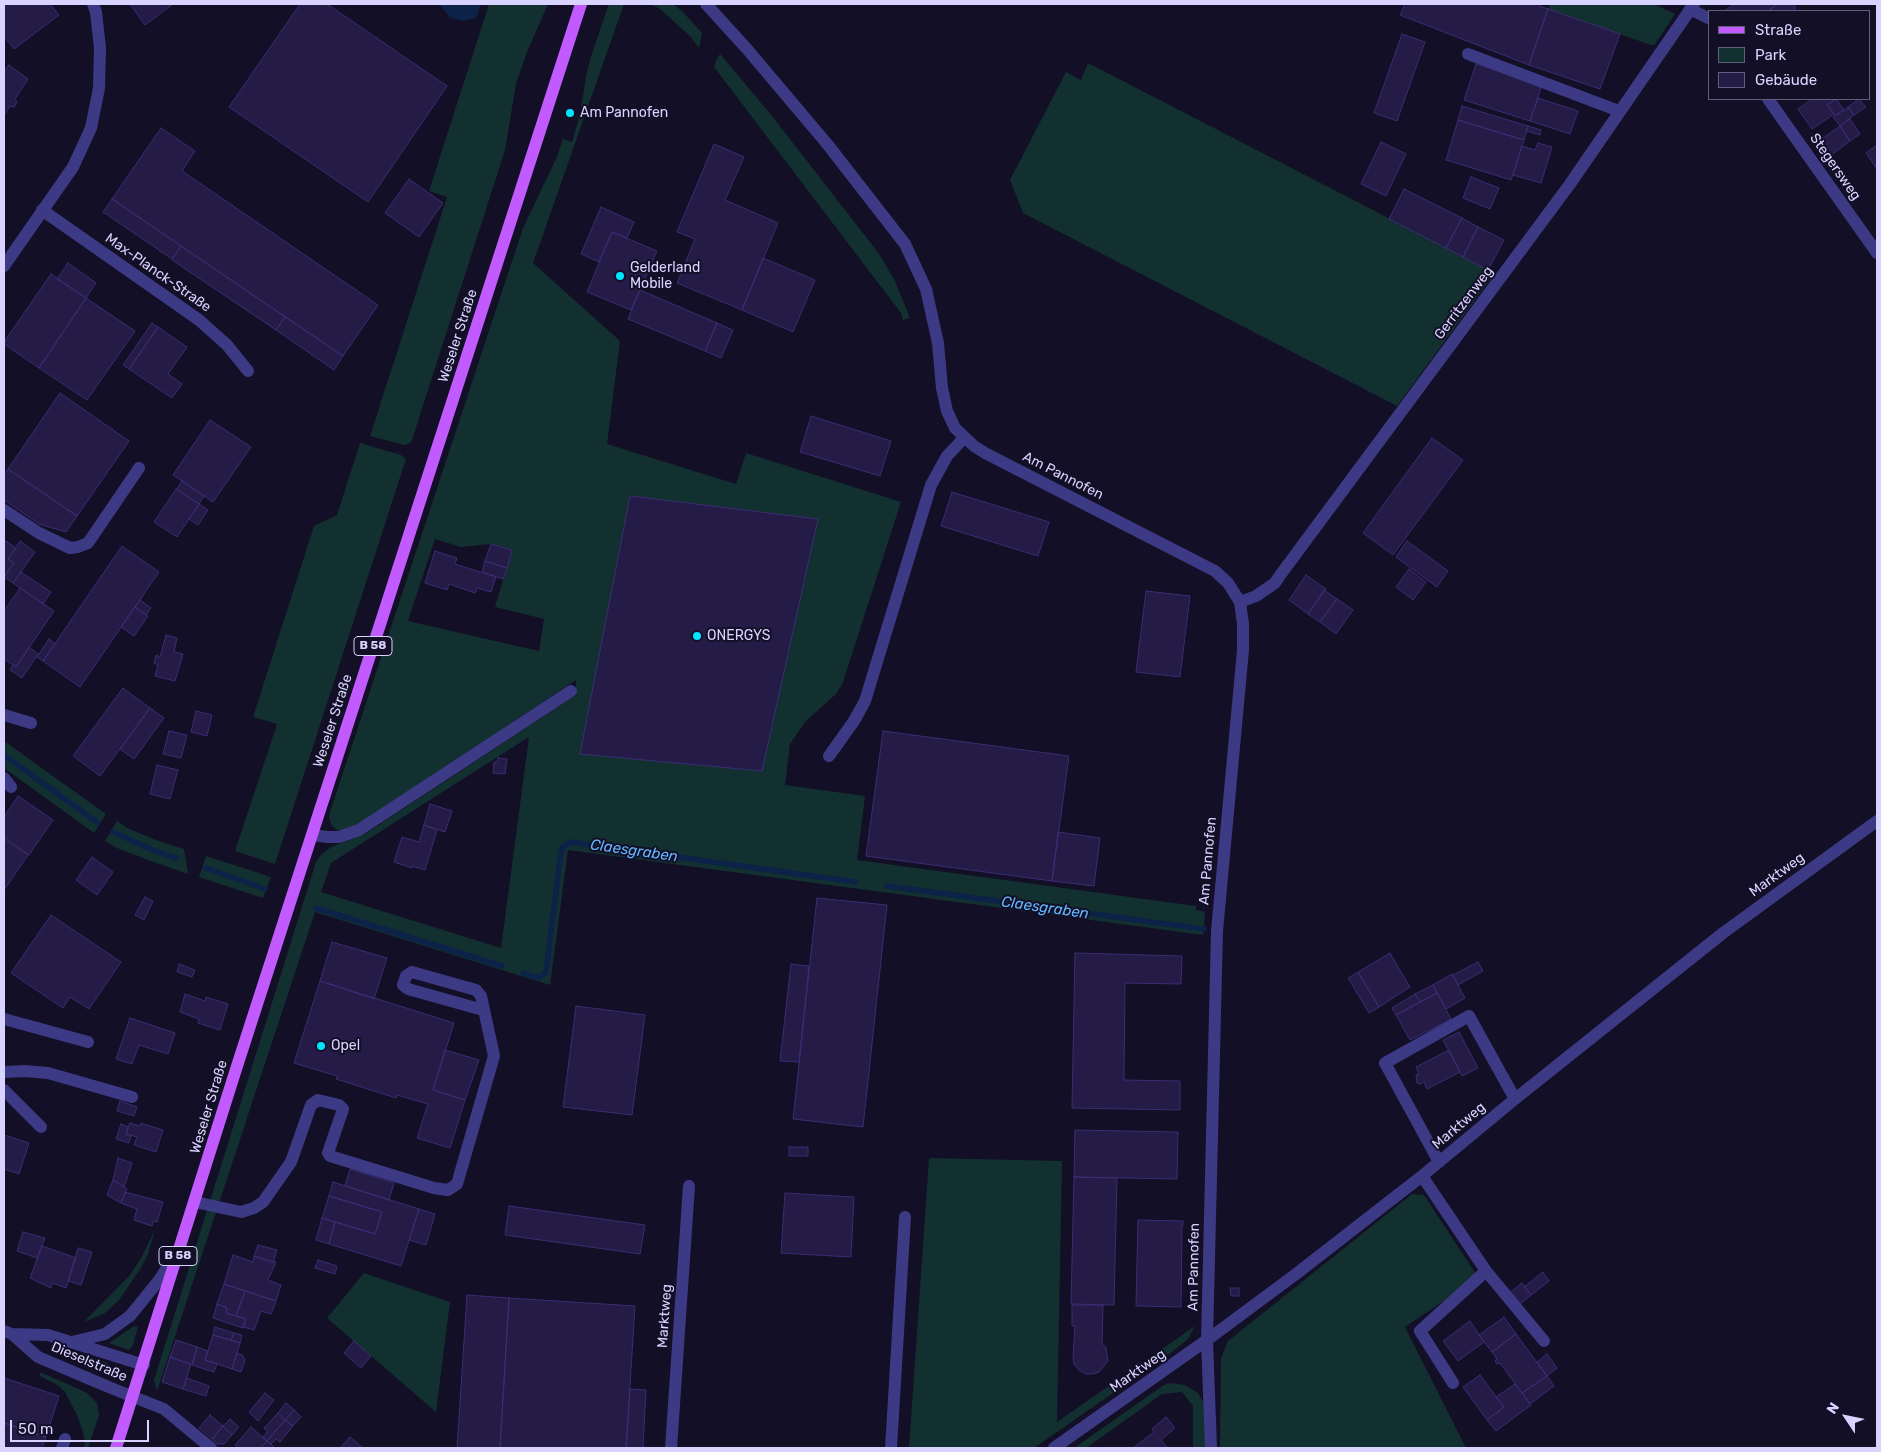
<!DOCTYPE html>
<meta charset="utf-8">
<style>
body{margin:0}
#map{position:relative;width:1881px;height:1452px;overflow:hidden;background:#130f26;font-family:Rubik,sans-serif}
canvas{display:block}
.frame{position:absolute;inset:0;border:5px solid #d9d4ff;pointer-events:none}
.legend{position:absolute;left:1708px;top:10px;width:162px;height:90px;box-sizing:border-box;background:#130f26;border:1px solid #625e7d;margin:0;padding:6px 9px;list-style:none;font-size:15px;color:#d9d4ff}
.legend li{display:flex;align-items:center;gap:10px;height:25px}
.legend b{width:25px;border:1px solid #625e7d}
.north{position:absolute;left:1821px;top:1392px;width:50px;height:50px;-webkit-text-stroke:4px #130f26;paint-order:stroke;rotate:304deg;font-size:14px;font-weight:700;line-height:20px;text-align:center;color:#d9d4ff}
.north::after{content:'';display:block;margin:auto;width:18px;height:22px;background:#d9d4ff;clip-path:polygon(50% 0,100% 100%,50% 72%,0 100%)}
.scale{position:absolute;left:10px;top:1420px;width:139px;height:22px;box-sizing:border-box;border:2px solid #d9d4ff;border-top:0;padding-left:6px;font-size:15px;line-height:18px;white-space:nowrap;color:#d9d4ff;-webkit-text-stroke:4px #130f26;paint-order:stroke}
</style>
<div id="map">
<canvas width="1881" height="1452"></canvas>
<div class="frame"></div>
<ul class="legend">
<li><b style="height:6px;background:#c25bff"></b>Straße</li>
<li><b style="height:14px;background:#12302f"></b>Park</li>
<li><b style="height:14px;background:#241b47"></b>Gebäude</li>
</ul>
<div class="north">N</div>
<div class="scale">50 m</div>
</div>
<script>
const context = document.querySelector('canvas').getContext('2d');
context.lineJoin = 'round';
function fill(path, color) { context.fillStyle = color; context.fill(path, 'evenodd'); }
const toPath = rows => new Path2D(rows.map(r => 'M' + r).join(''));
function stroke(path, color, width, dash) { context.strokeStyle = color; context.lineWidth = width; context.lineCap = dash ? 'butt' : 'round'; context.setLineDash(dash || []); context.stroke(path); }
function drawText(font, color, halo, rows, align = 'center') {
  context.font = font + ' Rubik,sans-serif'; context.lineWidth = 4; context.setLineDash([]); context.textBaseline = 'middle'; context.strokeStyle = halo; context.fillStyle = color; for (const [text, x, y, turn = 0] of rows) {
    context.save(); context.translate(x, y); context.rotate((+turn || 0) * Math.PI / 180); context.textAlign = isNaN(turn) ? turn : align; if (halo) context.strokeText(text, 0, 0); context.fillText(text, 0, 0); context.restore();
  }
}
const green = toPath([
 [489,4,548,4,527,52,516,84,505,150,411,443,404,445,370,436,447,197,429,191],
 [609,4,624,4,533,263,620,341,607,444,736,484,746,453,901,502,843,682,837,693,805,722,790,744,785,785,865,796,857,860,1196,906,1196,910,1205,912,1203,935,568,850,550,985,315,912,157,1391,154,1380,316,862,321,855,331,847,365,834,576,695,576,680,359,824,340,831,335,829,331,824,329,818,330,812,523,228,556,159,563,139,572,142,580,114,587,72,592,53],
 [435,539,461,547,491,544,512,550,495,607,544,619,539,651,408,621],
 [529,737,501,948,321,892,331,863],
 [649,4,673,4,682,11,702,33,699,48,691,37,659,8],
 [1551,4,1654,4,1675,14,1654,46,1548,9],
 [720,54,772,116,880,255,895,281,910,318,903,320,901,313,714,67,717,58],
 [1088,63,1495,273,1397,406,1023,213,1010,180,1066,72,1081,80],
 [360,443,401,455,406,459,275,864,235,851,277,724,253,717,314,526,337,515],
 [4,741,106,814,94,833,4,768],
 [117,821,129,829,156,840,184,849,188,874,151,861,117,848,105,841],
 [206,856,271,877,263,898,199,877],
 [929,1158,1062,1161,1057,1422,1195,1326,1188,1339,1172,1352,1034,1448,909,1448],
 [1412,1194,1424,1195,1476,1274,1476,1279,1405,1327,1466,1448,1220,1448,1221,1358,1228,1341],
 [155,1230,148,1254,141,1268,119,1300,105,1313,84,1322,130,1275,141,1258],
 [364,1273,450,1302,436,1412,327,1318],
 [134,1326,138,1327,133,1345,129,1350,109,1343],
 [57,1346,108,1363,109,1368,106,1372,101,1372,56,1353,54,1351],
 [42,1373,79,1389,87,1393,97,1403,99,1415,88,1448,83,1448,85,1443,83,1432,77,1415,65,1392,59,1386,40,1376,40,1373],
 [1170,1383,1185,1385,1198,1393,1202,1400,1205,1406,1206,1448,1193,1448,1193,1406,1182,1392,1162,1394,1086,1448,1074,1448,1164,1385]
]);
const water = toPath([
 [440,4,481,4,476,18,462,21,451,18,442,8]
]);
const stream = toPath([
 [4,755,98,823],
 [113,832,155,851,176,858],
 [206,868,265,889],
 [887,886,1204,929],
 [316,908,502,966],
 [523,973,539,978,546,972,561,851,564,846,571,842,855,882]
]);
const building = toPath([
 [4,4,50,4,59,15,14,49,4,36,4,4],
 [130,4,173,4,145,25,130,4],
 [300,4,327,4,447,86,368,202,229,107,300,4],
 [1405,4,1539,4,1539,6,1548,9,1529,65,1400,15,1405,4],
 [1734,4,1773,4,1775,6,1768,11,1727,11,1726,10,1734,4],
 [1778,4,1793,4,1796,8,1792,11,1768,11,1778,4],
 [1548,9,1620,34,1600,89,1529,65,1548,9],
 [1402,34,1425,42,1397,121,1374,113,1402,34],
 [1476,64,1542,85,1530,121,1464,100,1476,64],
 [9,65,28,79,15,99,17,102,14,107,10,106,4,115,4,72,9,65],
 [1538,98,1578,111,1570,134,1530,121,1538,98],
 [1812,99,1836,99,1827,105,1834,114,1812,129,1798,109,1812,99],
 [1836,99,1844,110,1836,116,1827,105,1836,99],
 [1859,99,1866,107,1854,115,1848,107,1859,99],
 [1462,106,1528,126,1524,140,1458,120,1462,106],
 [1848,107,1854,115,1840,126,1833,117,1848,107],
 [1850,119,1860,134,1850,141,1840,126,1850,119],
 [1458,120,1524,140,1511,180,1446,160,1458,120],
 [1528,126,1541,130,1540,135,1526,131,1528,126],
 [1840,126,1850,141,1830,156,1819,141,1840,126],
 [161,128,195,151,182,171,378,305,343,356,112,199,161,128],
 [1381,142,1406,154,1386,196,1361,184,1381,142],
 [1538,143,1552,147,1541,183,1513,175,1522,146,1535,150,1538,143],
 [714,144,744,157,725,200,778,223,742,310,677,283,695,239,677,232,714,144],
 [1877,145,1877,169,1866,153,1877,145],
 [1471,177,1499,188,1490,209,1463,198,1471,177],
 [409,179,443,203,419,237,385,213,409,179],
 [1404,189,1462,218,1446,248,1389,219,1404,189],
 [112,199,181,246,172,259,103,212,112,199],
 [601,207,634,222,627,238,612,232,599,262,581,254,601,207],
 [1462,218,1478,227,1463,257,1446,248,1462,218],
 [1478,227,1504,240,1488,270,1463,257,1478,227],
 [612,232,657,251,631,310,587,292,612,232],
 [181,246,285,317,276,330,172,260,181,246],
 [763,258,815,280,793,332,742,310,763,258],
 [68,263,96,283,86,298,57,279,68,263],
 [51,274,86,298,39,368,4,344,4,342,51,274],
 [640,290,717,323,705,351,628,319,640,290],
 [86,298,135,331,87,400,39,368,86,298],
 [285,317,343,356,334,370,276,330,285,317],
 [152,323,158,327,129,369,123,365,152,323],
 [717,323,733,330,721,358,705,351,717,323],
 [158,327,187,347,168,374,182,384,172,398,129,369,158,327],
 [60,393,129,441,77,516,8,469,60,393],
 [811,416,891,441,880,476,800,452,811,416],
 [210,420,251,447,213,502,173,475,210,420],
 [1432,438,1463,460,1393,555,1363,533,1432,438],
 [8,469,77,516,66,532,39,524,4,500,4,475,8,469],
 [182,481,204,496,199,504,177,489,182,481],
 [176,489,199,504,177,537,154,522,176,489],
 [952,492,1049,522,1038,556,941,526,952,492],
 [630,496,818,519,762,771,580,754,630,496],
 [199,504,208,510,198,525,189,519,199,504],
 [4,540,16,548,8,559,14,563,4,577,4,540],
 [20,541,35,552,13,583,4,577,14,563,8,559,20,541],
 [1407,541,1448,571,1437,587,1396,557,1407,541],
 [491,544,512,550,507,568,485,561,491,544],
 [122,546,159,572,80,687,43,661,122,546],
 [435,551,457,558,455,564,496,577,491,592,477,588,475,593,449,584,447,590,425,583,435,551],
 [485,561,507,568,503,579,482,572,485,561],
 [1409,569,1426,582,1413,600,1396,587,1409,569],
 [21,572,51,592,43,604,13,583,21,572],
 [1306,575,1326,589,1308,614,1289,600,1306,575],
 [20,588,54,611,16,667,4,659,4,611,20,588],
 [1324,590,1337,599,1320,622,1308,614,1324,590],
 [1146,591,1190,596,1180,677,1136,672,1146,591],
 [1337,599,1353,610,1336,634,1320,622,1337,599],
 [140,600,151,608,146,615,135,607,140,600],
 [135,607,148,616,134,636,121,627,135,607],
 [166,635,177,638,174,652,183,654,175,681,155,676,158,665,154,663,156,655,160,657,166,635],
 [49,639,55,644,43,661,37,657,49,639],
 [29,647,38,654,22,678,10,670,13,665,16,667,29,647],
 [123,688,150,708,100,776,73,756,123,688],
 [150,708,164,718,134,759,120,749,150,708],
 [196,711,212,715,207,736,191,732,196,711],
 [169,731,187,735,181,758,163,754,169,731],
 [883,731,1069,756,1052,881,866,856,883,731],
 [498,758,507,759,505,774,493,773,494,762,497,762,498,758],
 [157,765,178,770,170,799,150,794,157,765],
 [18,796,53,820,29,855,4,837,4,817,18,796],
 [430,804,452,811,445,832,424,825,430,804],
 [424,825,437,830,425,870,412,866,412,868,394,862,402,837,419,842,424,825],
 [1058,832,1100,838,1094,886,1052,881,1058,832],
 [4,839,28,855,4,890,4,839],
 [92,857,113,872,97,895,76,880,92,857],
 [145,897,153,901,144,920,135,915,145,897],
 [817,898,887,905,863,1127,793,1119,817,898],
 [51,915,121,962,89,1009,70,997,63,1008,11,973,51,915],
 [332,942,387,958,374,999,320,981,332,942],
 [1075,953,1182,956,1181,984,1125,983,1124,1080,1180,1081,1180,1110,1072,1108,1075,953],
 [1390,953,1410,987,1379,1007,1358,972,1390,953],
 [1478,962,1483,971,1458,985,1453,975,1478,962],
 [179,964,195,970,192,977,177,972,179,964],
 [791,964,809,966,799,1062,780,1061,791,964],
 [1358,972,1379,1007,1369,1013,1348,978,1358,972],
 [1452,974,1465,998,1446,1009,1433,985,1452,974],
 [320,981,454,1023,433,1090,465,1100,450,1148,417,1138,428,1104,397,1095,396,1098,336,1079,337,1076,294,1063,320,981],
 [1433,985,1437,993,1420,1002,1415,994,1433,985],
 [1437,993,1451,1019,1410,1040,1396,1015,1437,993],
 [185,994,205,1001,206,997,228,1004,220,1030,198,1023,199,1019,180,1012,185,994],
 [1415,994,1420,1002,1396,1015,1392,1008,1415,994],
 [576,1006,645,1015,632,1115,563,1107,576,1006],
 [130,1018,175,1033,168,1054,139,1045,132,1064,116,1059,130,1018],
 [1459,1032,1478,1068,1462,1076,1443,1040,1459,1032],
 [445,1050,479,1060,465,1100,433,1090,445,1050],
 [1449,1050,1460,1072,1427,1089,1424,1082,1420,1084,1417,1083,1416,1075,1419,1074,1416,1067,1449,1050],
 [120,1101,137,1107,134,1116,117,1111,120,1101],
 [130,1123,140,1126,141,1123,163,1130,156,1152,134,1145,137,1137,126,1134,130,1123],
 [121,1124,128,1127,126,1134,131,1135,129,1143,116,1139,121,1124],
 [1075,1130,1178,1132,1177,1179,1074,1177,1075,1130],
 [4,1135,29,1143,19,1174,4,1169,4,1135],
 [789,1147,808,1147,808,1156,789,1156,789,1147],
 [118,1158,132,1163,124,1187,113,1180,118,1158],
 [350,1169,394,1183,389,1200,345,1186,350,1169],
 [1074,1177,1117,1178,1114,1305,1071,1304,1074,1177],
 [113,1180,127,1189,121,1203,107,1195,113,1180],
 [333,1182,419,1209,401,1266,329,1244,335,1222,375,1234,382,1212,329,1196,333,1182],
 [125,1192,163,1202,157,1222,153,1221,152,1226,134,1220,137,1209,121,1203,125,1192],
 [785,1193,854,1197,851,1257,781,1253,785,1193],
 [329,1196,382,1212,375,1234,322,1218,329,1196],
 [509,1206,645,1225,640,1254,505,1235,509,1206],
 [419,1209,435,1214,426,1245,409,1240,419,1209],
 [322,1218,335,1222,329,1244,316,1240,322,1218],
 [1138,1220,1183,1221,1183,1225,1182,1225,1181,1307,1136,1306,1138,1220],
 [23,1232,45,1238,37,1258,17,1251,23,1232],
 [258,1245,277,1250,273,1263,254,1256,258,1245],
 [42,1246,76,1258,66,1288,52,1283,51,1288,30,1278,42,1246],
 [78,1248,92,1252,81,1285,68,1281,78,1248],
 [233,1255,253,1262,254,1256,276,1262,268,1280,281,1285,276,1301,224,1284,233,1255],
 [318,1260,337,1266,335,1274,315,1268,318,1260],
 [1543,1272,1549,1281,1531,1295,1524,1287,1543,1272],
 [1522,1283,1531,1295,1518,1306,1508,1294,1522,1283],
 [224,1284,245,1291,236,1316,226,1313,227,1308,217,1304,224,1284],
 [1230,1288,1239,1288,1239,1296,1231,1296,1230,1288],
 [245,1291,276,1301,271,1314,261,1311,254,1330,243,1327,246,1319,236,1316,245,1291],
 [467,1295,509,1298,500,1448,457,1448,467,1295],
 [509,1298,635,1306,626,1448,500,1448,509,1298],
 [217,1304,227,1308,226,1313,246,1319,243,1328,213,1318,217,1304],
 [1072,1305,1103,1305,1102,1343,1106,1348,1108,1361,1099,1372,1093,1374,1086,1374,1079,1370,1074,1364,1073,1356,1075,1326,1072,1326,1072,1305],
 [1504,1317,1516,1334,1492,1352,1479,1335,1504,1317],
 [1470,1321,1484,1342,1458,1361,1443,1341,1470,1321],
 [215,1327,234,1333,231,1340,213,1335,215,1327],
 [234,1333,242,1335,240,1343,231,1340,234,1333],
 [1516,1334,1547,1376,1522,1393,1500,1363,1497,1364,1495,1361,1497,1359,1492,1352,1516,1334],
 [213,1335,240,1343,232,1369,205,1360,213,1335],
 [176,1340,197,1347,192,1365,170,1357,176,1340],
 [354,1341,371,1356,361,1368,344,1353,354,1341],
 [197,1347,208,1351,205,1360,217,1364,214,1372,192,1365,197,1347],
 [237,1353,242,1355,245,1360,241,1372,232,1369,237,1353],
 [1547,1354,1557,1368,1547,1376,1537,1362,1547,1354],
 [170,1357,191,1364,183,1389,162,1382,170,1357],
 [1480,1375,1504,1407,1487,1420,1463,1387,1480,1375],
 [1547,1376,1554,1386,1530,1404,1522,1393,1547,1376],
 [4,1378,59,1396,46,1437,4,1423,4,1378],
 [187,1378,209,1386,206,1396,183,1389,187,1378],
 [1515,1384,1531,1405,1496,1431,1487,1420,1504,1407,1496,1397,1515,1384],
 [630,1389,646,1390,643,1447,649,1448,626,1448,630,1389],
 [265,1393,274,1400,258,1421,249,1412,265,1393],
 [286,1403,294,1410,285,1420,278,1413,286,1403],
 [294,1410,301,1417,293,1426,285,1420,294,1410],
 [278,1413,285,1420,267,1441,263,1437,268,1431,264,1428,278,1413],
 [210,1415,223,1426,212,1439,199,1428,210,1415],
 [1166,1417,1175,1428,1161,1440,1168,1448,1133,1448,1154,1432,1152,1429,1166,1417],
 [230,1419,239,1427,232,1435,223,1426,230,1419],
 [285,1420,293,1426,280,1442,276,1439,271,1444,267,1441,285,1420],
 [4,1423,46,1437,42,1448,4,1448,4,1423],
 [223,1426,232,1435,224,1444,217,1444,212,1439,223,1426],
 [251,1427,267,1441,260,1448,238,1448,235,1445,251,1427],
 [350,1437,363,1448,340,1448,350,1437],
 [267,1441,271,1444,275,1448,260,1448,267,1441]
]);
const minor = toPath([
 [706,4,747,49,828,145,905,244,926,289,938,343,942,388,947,411,955,428,974,446,985,453,1215,571,1228,583,1240,602,1243,624,1243,650,1217,931,1207,1340,1211,1448],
 [1690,9,1710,19],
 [1468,54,1619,111],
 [1768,99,1877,253],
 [42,210,199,320,227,345,248,371],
 [4,266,73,167,91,128,99,88,100,48,96,12,93,4],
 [4,510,39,533,70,548,78,547,88,543,139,468],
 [1240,602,1256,596,1275,583,1281,574,1570,184,1694,4],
 [4,715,31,723],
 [829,756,854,721,865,701,931,485,947,456,964,438],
 [4,778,11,787],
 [312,835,328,837,339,837,359,830,571,691],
 [4,1019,88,1042],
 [4,1072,25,1071,48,1073,132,1097],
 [4,1090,41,1127],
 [1439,1162,1385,1063,1469,1016,1515,1099],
 [1422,1176,1486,1271,1420,1331,1453,1383],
 [195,1202,241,1212,254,1208,263,1202,291,1162,311,1105,318,1100,339,1105,343,1109,328,1153,330,1156,434,1188,448,1190,457,1184,494,1056,481,996,476,990,412,972,406,976,403,985,408,989,483,1010],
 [1486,1271,1544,1341],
 [4,1331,12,1334,38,1357,111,1388,164,1409,211,1448],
 [12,1334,48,1335,144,1365],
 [72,1342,105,1334,130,1316,160,1279,175,1255],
 [62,1448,65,1439],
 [671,1448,689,1186],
 [891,1448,905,1217],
 [1054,1448,1207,1340,1296,1274,1422,1176,1515,1099,1723,933,1877,821]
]);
const major = toPath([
 [116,1448,238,1063,581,4]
]);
const markers = [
 [570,113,5,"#00e5ff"],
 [620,276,5,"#00e5ff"],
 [697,636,5,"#00e5ff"],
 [321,1046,5,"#00e5ff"]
];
const shields = [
 [373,646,38],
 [178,1256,38]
];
const shieldNames = [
 ["B 58",373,646],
 ["B 58",178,1256]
];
const poiNames = [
 ["Am Pannofen",580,113],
 ["Gelderland",630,268],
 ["Mobile",630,284],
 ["ONERGYS",707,636],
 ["Opel",331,1046]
];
const streetNames = [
 ["Stegersweg",1835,167,55],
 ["Max-Planck-Straße",158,273,35],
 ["Gerritzenweg",1464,303,-53],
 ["Weseler Straße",458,336,-72],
 ["Am Pannofen",1063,476,27],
 ["Weseler Straße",333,721,-72],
 ["Am Pannofen",1208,861,-85],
 ["Marktweg",1777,875,-36],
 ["Weseler Straße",209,1107,-73],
 ["Marktweg",1459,1126,-40],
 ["Am Pannofen",1194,1267,-89],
 ["Marktweg",665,1316,-86],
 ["Dieselstraße",89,1362,23],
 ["Marktweg",1138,1371,-35]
];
const waterNames = [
 ["Claesgraben",634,851,8],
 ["Claesgraben",1045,908,8]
];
fill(green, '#12302f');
fill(water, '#0c2248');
stroke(stream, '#0c2248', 5.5);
fill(building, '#241b47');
stroke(building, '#3b2d73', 1);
stroke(minor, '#3d3a85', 12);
stroke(major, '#c25bff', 12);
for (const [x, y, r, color] of markers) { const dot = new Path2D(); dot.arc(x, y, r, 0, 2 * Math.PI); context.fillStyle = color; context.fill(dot); stroke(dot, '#130f26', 2); }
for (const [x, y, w] of shields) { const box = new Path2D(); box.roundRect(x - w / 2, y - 9.5, w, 19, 4); context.fillStyle = '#130f26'; context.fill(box); stroke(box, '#d9d4ff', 1); }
drawText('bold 12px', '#d9d4ff', null, shieldNames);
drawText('14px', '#d9d4ff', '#130f26', poiNames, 'left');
drawText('14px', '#d9d4ff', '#130f26', streetNames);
drawText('italic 15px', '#62b6ff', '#130f26', waterNames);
</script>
